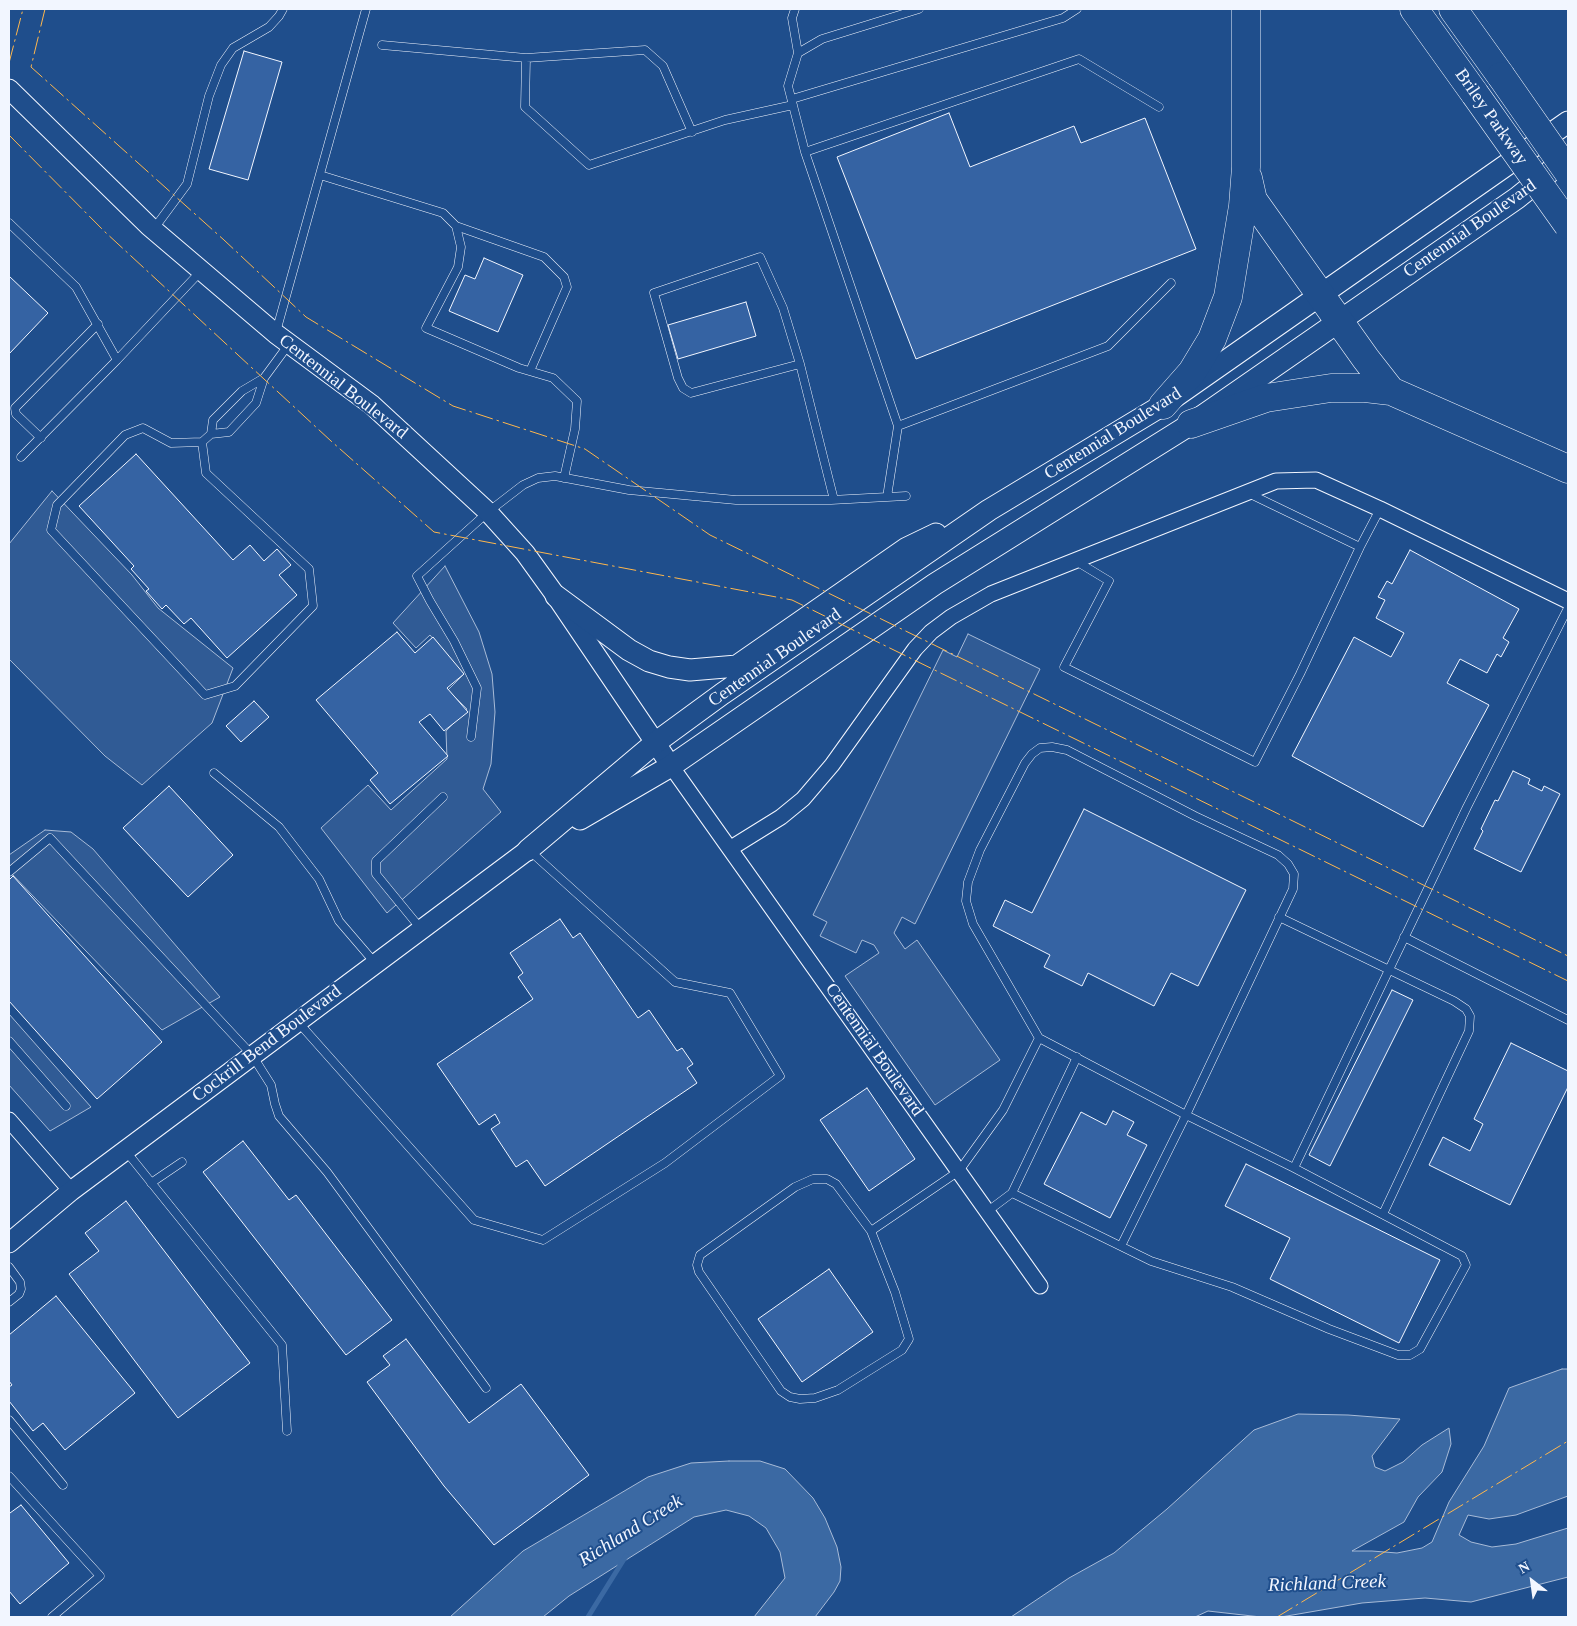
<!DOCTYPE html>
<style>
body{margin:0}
#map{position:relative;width:1577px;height:1626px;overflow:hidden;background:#1f4e8c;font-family:Georgia,serif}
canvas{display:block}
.frame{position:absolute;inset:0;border:10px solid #f2f6ff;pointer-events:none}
.north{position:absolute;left:1507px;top:1556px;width:50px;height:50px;-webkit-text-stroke:4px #1f4e8c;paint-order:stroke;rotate:330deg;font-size:14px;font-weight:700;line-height:20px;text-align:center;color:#f2f6ff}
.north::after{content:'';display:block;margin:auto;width:18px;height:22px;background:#f2f6ff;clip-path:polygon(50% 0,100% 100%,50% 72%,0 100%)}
</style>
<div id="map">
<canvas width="1577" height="1626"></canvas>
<div class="frame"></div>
<div class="north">N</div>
</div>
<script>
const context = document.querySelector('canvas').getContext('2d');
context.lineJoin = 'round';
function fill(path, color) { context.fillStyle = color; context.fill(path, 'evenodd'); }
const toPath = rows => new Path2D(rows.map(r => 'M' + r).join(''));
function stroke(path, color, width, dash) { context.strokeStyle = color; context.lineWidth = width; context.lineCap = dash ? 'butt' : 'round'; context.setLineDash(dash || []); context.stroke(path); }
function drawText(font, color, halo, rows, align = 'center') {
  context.font = font + ' Georgia,serif'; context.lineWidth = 4; context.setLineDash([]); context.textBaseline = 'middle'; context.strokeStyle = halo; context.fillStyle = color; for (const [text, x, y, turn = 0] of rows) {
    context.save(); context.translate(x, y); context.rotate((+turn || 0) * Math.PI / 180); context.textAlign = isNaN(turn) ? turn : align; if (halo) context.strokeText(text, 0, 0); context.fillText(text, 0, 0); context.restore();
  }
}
const parking = toPath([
 [52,491,132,575,158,608,233,668,212,723,142,785,105,756,9,659,9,544,52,491],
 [445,566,479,632,492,674,495,712,491,764,483,789,501,812,387,913,321,828,368,785,391,810,447,759,446,731,467,709,448,690,463,675,430,635,416,648,393,623,445,566],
 [968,634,1040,669,915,924,902,917,894,933,905,949,917,940,1000,1060,935,1105,845,976,879,953,874,945,862,940,856,953,820,936,827,922,813,915,943,650,957,657,968,634],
 [45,830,71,832,93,849,220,997,162,1030,9,871,9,855,45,830],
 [9,1014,91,1107,50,1131,9,1085,9,1014]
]);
const water = toPath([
 [1562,1369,1568,1369,1568,1496,1516,1515,1489,1519,1468,1515,1459,1535,1471,1542,1492,1547,1516,1544,1568,1528,1568,1577,1471,1602,1425,1598,1362,1603,1281,1617,1261,1617,1208,1611,1195,1617,1011,1617,1069,1578,1114,1553,1167,1509,1254,1430,1298,1414,1348,1415,1400,1419,1372,1456,1375,1467,1385,1471,1403,1462,1422,1445,1449,1428,1451,1444,1442,1472,1418,1497,1404,1522,1352,1551,1372,1551,1397,1553,1422,1548,1432,1542,1449,1502,1484,1446,1509,1388,1562,1369],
 [729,1461,760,1461,785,1469,813,1498,825,1518,837,1547,841,1567,840,1581,834,1592,815,1617,754,1617,785,1578,780,1552,766,1528,749,1516,726,1510,694,1517,569,1596,543,1617,450,1617,523,1551,648,1477,691,1463,729,1461]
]);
const stream = toPath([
 [588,1617,626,1556]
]);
const building = toPath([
 [244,51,282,62,248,180,209,169,244,51],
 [949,113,970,167,1074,126,1081,143,1145,118,1196,249,916,359,837,157,949,113],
 [484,258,523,275,498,332,449,311,465,275,475,279,484,258],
 [9,276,48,313,9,354,9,276],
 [746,302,756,336,678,359,668,325,746,302],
 [136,454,233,560,250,545,264,561,277,549,291,565,279,575,297,595,227,658,191,618,184,624,166,605,162,609,146,591,149,589,131,569,134,566,79,506,136,454],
 [1410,550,1519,609,1503,638,1509,642,1501,657,1497,654,1487,673,1460,659,1447,683,1489,705,1423,827,1292,756,1354,637,1391,657,1404,633,1376,618,1385,600,1378,597,1387,581,1392,584,1410,550],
 [397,632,415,653,433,637,464,674,447,688,468,712,444,731,430,714,419,722,448,756,390,804,370,780,378,773,316,700,397,632],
 [254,701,269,717,241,742,226,726,254,701],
 [1513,771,1530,779,1528,784,1542,791,1544,786,1560,794,1521,872,1474,849,1483,831,1481,829,1495,800,1498,801,1513,771],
 [169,786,233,855,188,897,123,828,169,786],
 [1084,809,1246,890,1198,986,1171,973,1154,1006,1088,973,1082,986,1044,967,1050,955,993,926,1005,900,1032,913,1084,809],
 [13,876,162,1042,97,1099,9,1001,9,880,13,876],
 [560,919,573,938,580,933,638,1018,649,1010,677,1051,682,1048,693,1064,687,1068,697,1083,545,1186,527,1160,516,1167,491,1129,500,1123,495,1114,479,1125,437,1064,533,999,518,977,523,973,510,953,560,919],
 [1392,990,1413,1000,1330,1166,1309,1155,1392,990],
 [1511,1043,1568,1071,1568,1087,1510,1205,1429,1165,1443,1137,1470,1151,1483,1124,1474,1119,1511,1043],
 [867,1088,915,1159,869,1191,820,1120,867,1088],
 [1113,1111,1134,1122,1127,1135,1147,1145,1110,1218,1044,1184,1081,1112,1106,1125,1113,1111],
 [243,1141,289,1200,296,1195,392,1320,346,1355,203,1172,243,1141],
 [1246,1164,1440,1260,1399,1343,1270,1279,1290,1238,1225,1206,1246,1164],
 [126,1201,250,1363,178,1418,69,1274,99,1251,85,1233,126,1201],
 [829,1269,873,1332,802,1382,758,1319,829,1269],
 [56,1296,135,1393,65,1450,43,1423,33,1431,9,1401,9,1387,12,1385,9,1381,9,1335,56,1296],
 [406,1339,469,1423,521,1384,589,1475,494,1545,444,1486,367,1382,390,1365,383,1356,406,1339],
 [21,1505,69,1563,20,1604,9,1591,9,1511,10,1513,21,1505]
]);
const service = toPath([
 [795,9,792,18,798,53],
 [382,45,526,58,645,50,663,66,692,132],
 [526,58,525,107,589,165,725,120,793,105],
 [792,99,1063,18,1077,9],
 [805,152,788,86,798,53,822,39,919,9],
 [320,175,443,213,456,226,461,247,458,267,426,328,519,368,553,378,577,401,575,429,564,478],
 [9,223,76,287,117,360,201,271],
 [456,226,544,257,564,277,567,287,530,371],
 [153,230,187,184,209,96,221,65,233,48,269,27,279,16,283,9],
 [276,332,366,9],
 [800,364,783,308,760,257,654,293,678,378,683,388,691,393,800,364,834,500],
 [264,378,242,391,213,420,211,434,229,432,256,403,264,378,289,344],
 [898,426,1108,346,1171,283],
 [41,438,16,414,15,408,98,324],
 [202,442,206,473,309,569,313,606,235,686,205,695,51,530,57,505,125,435,143,428,171,443,202,442,211,434],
 [21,457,117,360],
 [1248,493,1360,547],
 [887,497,898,426,805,152,1079,59,1159,107],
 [1076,561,1109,581,1064,667,1255,762,1300,674,1360,547,1380,509],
 [471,737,477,688,454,641,430,601,417,576,488,512,523,485,538,478,555,476,629,490,736,500,831,500,906,496],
 [214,773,279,827,319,879,339,921,375,963],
 [9,872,50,838,252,1055,271,1085,275,1104,279,1116,327,1172,486,1388],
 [1279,917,1454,1001,1466,1009,1470,1016,1469,1031,1383,1214],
 [421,929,376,874,376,861,443,797],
 [1404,937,1568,1020],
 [298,1022,474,1220,543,1240,665,1163,780,1076,730,993,675,982,530,851],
 [1039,1038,973,924,966,901,968,882,980,850,1025,763,1032,754,1040,748,1052,747,1067,750,1195,816,1278,855,1288,864,1294,874,1293,889,1186,1115,1121,1246],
 [9,1041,66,1106],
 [1077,1057,1012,1193,1151,1261,1232,1287,1329,1329,1398,1355,1410,1355,1420,1349,1466,1265,1462,1256,1294,1168],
 [125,1150,282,1345,287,1431],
 [151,1183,182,1162],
 [988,1211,1012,1193],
 [871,1231,895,1292,909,1339,902,1350,838,1390,815,1398,800,1399,790,1397,781,1391,699,1272,697,1265,700,1255,795,1187,813,1179,827,1179,836,1184,871,1231,959,1171,1003,1110,1039,1038,1186,1115,1294,1168,1467,807,1568,608],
 [9,1267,20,1282,21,1289,19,1294,9,1302],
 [9,1420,63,1485],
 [9,1476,100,1576,52,1617]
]);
const minor = toPath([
 [671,766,1040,1286],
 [731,848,781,817,803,799,832,765,915,649,931,632,951,617,991,594,1276,481,1316,480,1380,509,1568,601],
 [9,1120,71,1191]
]);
const tertiary = toPath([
 [9,89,149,226,276,334,372,405,488,512,525,553,556,596,671,766],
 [9,1243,71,1191,528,850]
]);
const secondary = toPath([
 [556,596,629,650,649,661,669,667,690,670,737,666,907,548,936,534],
 [580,819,671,766,935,584,1191,424,1517,198,1568,157],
 [528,850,655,743,722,694,989,510,1163,405,1568,122]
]);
const motorway = toPath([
 [1414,9,1475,94],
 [1453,9,1501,76],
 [1248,178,1253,200,1366,359,1391,391],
 [1163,405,1192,372,1212,339,1228,297,1243,206,1246,167,1246,9],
 [1191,424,1266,398,1331,388,1365,388,1391,391,1568,469]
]);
const motorwayBridge = toPath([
 [1501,76,1568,172],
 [1475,94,1568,225]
]);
const power = toPath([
 [45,9,31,67,224,240,306,317,453,406,585,449,710,535,1568,956],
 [9,63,23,9],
 [9,135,104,231,331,441,434,532,792,600,1568,981],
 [1277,1617,1568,1441]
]);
const streetNames = [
 ["Briley Parkway",1491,117,55],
 ["Centennial Boulevard",1470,229,-35],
 ["Centennial Boulevard",343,387,38],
 ["Centennial Boulevard",1113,434,-32],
 ["Centennial Boulevard",775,658,-35],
 ["Cockrill Bend Boulevard",267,1044,-37],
 ["Centennial Boulevard",874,1050,55]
];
const waterNames = [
 ["Richland Creek",631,1531,-32],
 ["Richland Creek",1327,1584,-2]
];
fill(parking, '#305b95');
stroke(parking, '#a8bbd7', 1);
fill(water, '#3b69a3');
stroke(water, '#a8bbd7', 1);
stroke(stream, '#3b69a3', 5);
fill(building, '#3563a3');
stroke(building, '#f2f6ff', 1);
stroke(service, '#f2f6ff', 9);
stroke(minor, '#f2f6ff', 17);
stroke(tertiary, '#f2f6ff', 21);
stroke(secondary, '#f2f6ff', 23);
stroke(motorway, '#f2f6ff', 29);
stroke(service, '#1f4e8c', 8);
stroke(minor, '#1f4e8c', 15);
stroke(tertiary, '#1f4e8c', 19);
stroke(secondary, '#1f4e8c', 21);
stroke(motorway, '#1f4e8c', 28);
stroke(motorwayBridge, '#f2f6ff', 29, []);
stroke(motorwayBridge, '#1f4e8c', 28);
stroke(power, '#ffb74d', 1, [18, 4, 2.5, 4]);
drawText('18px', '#f2f6ff', '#1f4e8c', streetNames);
drawText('italic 19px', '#f2f6ff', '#1f4e8c', waterNames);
</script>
